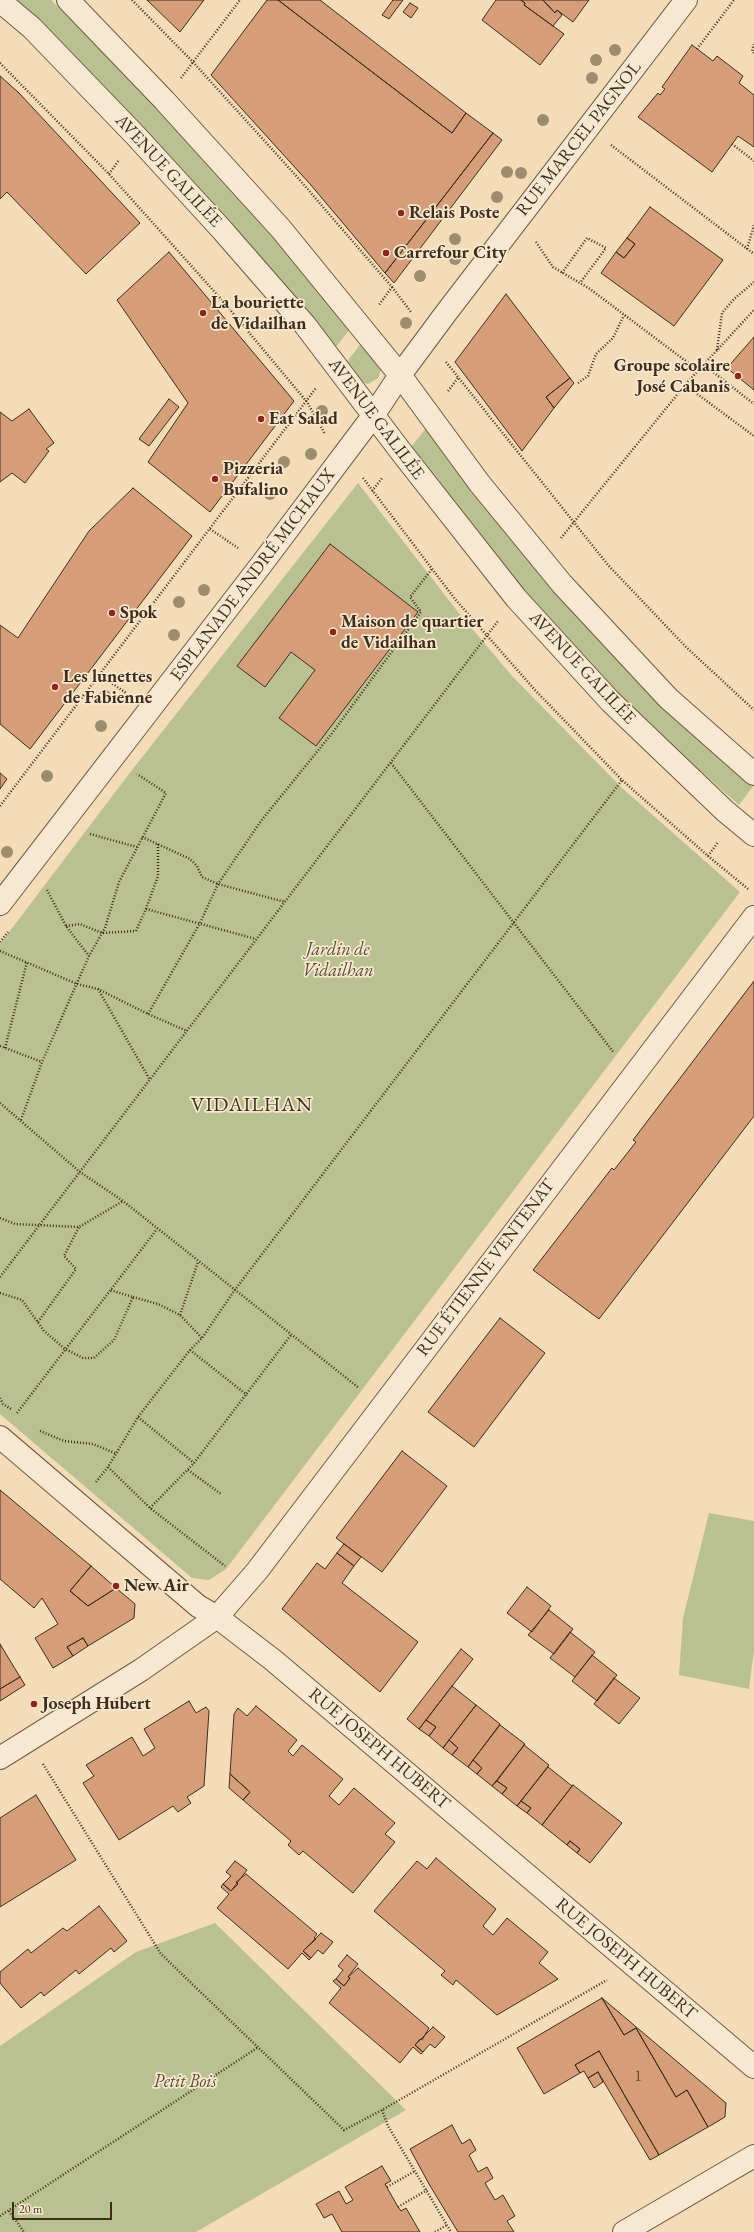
<!DOCTYPE html>
<meta charset="utf-8">
<style>
body{margin:0}
#map{position:relative;width:754px;height:2232px;overflow:hidden;background:#f4dcb8;font-family:"EB Garamond",serif}
canvas{display:block}
.scale{position:absolute;left:12px;top:2202px;width:100px;height:18px;box-sizing:border-box;border:2px solid #402e1b;border-top:0;padding-left:5px;font-size:12px;line-height:14px;white-space:nowrap;color:#402e1b;-webkit-text-stroke:3px #f8e8d1;paint-order:stroke}
</style>
<div id="map">
<canvas width="754" height="2232"></canvas>
<div class="scale">20 m</div>
</div>
<script>
const context = document.querySelector('canvas').getContext('2d');
context.lineJoin = 'round';
function fill(path, color) { context.fillStyle = color; context.fill(path, 'evenodd'); }
const toPath = rows => new Path2D(rows.map(r => 'M' + r).join(''));
function stroke(path, color, width, dash) { context.strokeStyle = color; context.lineWidth = width; context.lineCap = dash ? 'butt' : 'round'; context.setLineDash(dash || []); context.stroke(path); }
function drawText(font, color, halo, rows, align = 'center') {
  context.font = font + ' "EB Garamond",serif'; context.lineWidth = 3.5; context.setLineDash([]); context.textBaseline = 'middle'; context.strokeStyle = halo; context.fillStyle = color; for (const [text, x, y, turn = 0] of rows) {
    context.save(); context.translate(x, y); context.rotate((+turn || 0) * Math.PI / 180); context.textAlign = isNaN(turn) ? turn : align; if (halo) context.strokeText(text, 0, 0); context.fillText(text, 0, 0); context.restore();
  }
}
const green = toPath([
 [15,0,51,0,158,108,265,224,351,328,335,348,142,128,84,66],
 [362,342,380,365,381,370,378,378,368,384,359,381,346,363],
 [427,427,696,734,754,785,739,805,660,735,613,689,522,589,462,515,411,447],
 [358,483,458,612,512,676,622,788,740,892,226,1569,209,1580,192,1578,0,1414,0,944,132,770],
 [709,1513,754,1521,754,1650,749,1689,679,1675,683,1618],
 [215,1923,406,2110,196,2232,0,2232,0,2046,136,1952]
]);
const building = toPath([
 [147,0,204,0,180,32,147,0],
 [267,0,278,0,452,133,466,113,493,133,385,273,310,184,211,75,267,0],
 [278,0,320,0,466,113,452,133,278,0],
 [393,0,403,0,389,19,382,15,393,0],
 [496,0,521,0,525,3,524,5,564,34,540,65,482,20,496,0],
 [521,0,543,0,555,13,557,10,562,15,553,26,524,5,525,3,521,0],
 [543,0,589,0,573,22,557,10,555,13,543,0],
 [410,3,418,8,411,18,403,12,410,3],
 [692,45,713,61,717,56,743,76,739,83,754,95,754,147,738,136,712,172,638,117,658,93,660,95,665,89,662,87,692,45],
 [0,76,19,93,140,223,86,274,7,192,0,199,0,76],
 [493,133,502,140,394,283,385,273,493,133],
 [650,207,723,260,674,326,601,273,616,252,624,258,635,244,627,238,650,207],
 [627,238,635,244,624,258,616,252,627,238],
 [169,252,294,401,210,512,148,462,188,403,117,300,169,252],
 [506,294,570,378,546,397,554,408,522,451,455,362,506,294],
 [754,337,754,390,727,368,754,337],
 [570,378,574,383,554,408,546,397,570,378],
 [169,399,179,407,149,446,139,439,169,399],
 [29,409,54,443,46,449,49,451,25,483,12,473,0,482,0,412,12,421,29,409],
 [133,488,192,536,30,749,0,724,0,625,18,638,89,531,133,488],
 [330,544,418,612,316,746,279,718,315,670,291,652,265,687,237,666,330,544],
 [0,773,7,779,0,789,0,773],
 [754,981,754,1116,599,1319,533,1270,612,1168,614,1170,636,1142,633,1140,754,981],
 [500,1318,545,1353,474,1447,428,1412,500,1318],
 [402,1451,447,1486,382,1572,336,1538,402,1451],
 [0,1490,91,1566,70,1591,88,1606,116,1588,135,1604,134,1618,88,1646,83,1638,67,1647,73,1656,53,1668,35,1638,58,1624,42,1598,34,1608,0,1579,0,1490],
 [344,1544,361,1557,354,1566,337,1553,344,1544],
 [337,1553,354,1566,342,1583,418,1642,380,1692,282,1609,317,1563,325,1569,337,1553],
 [91,1566,116,1588,88,1606,70,1591,91,1566],
 [527,1587,551,1606,532,1632,507,1613,527,1587],
 [549,1610,573,1629,554,1654,528,1635,549,1610],
 [570,1632,595,1652,575,1677,550,1658,570,1632],
 [83,1638,88,1646,73,1656,67,1647,83,1638],
 [0,1644,20,1677,0,1689,0,1644],
 [461,1649,473,1659,419,1729,407,1719,461,1649],
 [592,1655,617,1675,597,1701,572,1681,592,1655],
 [20,1677,25,1685,0,1701,0,1689,20,1677],
 [614,1678,640,1698,619,1724,594,1704,614,1678],
 [452,1686,476,1705,443,1748,429,1736,436,1727,426,1720,452,1686],
 [189,1701,196,1713,206,1707,209,1711,204,1786,187,1797,191,1803,178,1812,173,1806,119,1840,83,1783,94,1776,86,1765,132,1737,143,1756,155,1748,144,1729,189,1701],
 [476,1705,500,1724,468,1767,452,1755,458,1748,449,1740,476,1705],
 [256,1706,297,1740,288,1751,293,1756,302,1745,343,1779,329,1796,339,1805,354,1788,395,1823,385,1834,395,1842,353,1893,303,1851,299,1855,288,1845,291,1841,243,1800,250,1792,230,1774,234,1714,238,1708,247,1716,256,1706],
 [426,1720,436,1727,429,1736,419,1729,426,1720],
 [500,1725,525,1744,492,1786,477,1774,482,1768,473,1760,500,1725],
 [449,1740,458,1748,452,1755,443,1748,449,1740],
 [524,1745,549,1765,517,1806,502,1794,507,1788,497,1781,524,1745],
 [473,1760,482,1768,477,1774,468,1767,473,1760],
 [548,1767,572,1786,542,1825,527,1813,531,1808,521,1801,548,1767],
 [230,1774,250,1792,243,1800,229,1788,230,1774],
 [497,1781,507,1788,502,1794,492,1786,497,1781],
 [573,1785,622,1823,590,1863,577,1853,580,1849,570,1841,567,1845,542,1825,573,1785],
 [36,1795,76,1860,0,1907,0,1818,36,1795],
 [521,1801,531,1808,527,1813,517,1806,521,1801],
 [570,1841,580,1849,577,1853,567,1845,570,1841],
 [436,1858,496,1909,483,1926,493,1935,507,1918,548,1952,539,1963,558,1979,497,2015,456,1980,453,1985,441,1975,445,1971,374,1911,417,1861,427,1869,436,1858],
 [235,1861,247,1870,231,1891,223,1884,231,1876,226,1872,235,1861],
 [246,1874,317,1934,314,1938,316,1939,303,1951,311,1958,309,1960,302,1953,288,1969,217,1908,229,1894,221,1887,223,1884,231,1891,238,1884,236,1882,246,1874],
 [99,1906,127,1941,114,1952,111,1948,79,1974,76,1970,44,1996,41,1992,21,2008,0,1983,0,1972,28,1949,31,1953,63,1928,67,1931,99,1906],
 [321,1933,333,1942,323,1954,318,1950,311,1958,303,1951,321,1933],
 [347,1955,358,1964,348,1977,350,1978,344,1986,336,1979,343,1970,338,1966,347,1955],
 [358,1968,429,2028,422,2040,420,2039,415,2045,423,2052,421,2054,413,2047,400,2063,329,2003,341,1988,333,1981,336,1979,344,1986,350,1978,348,1977,358,1968],
 [602,1998,624,2035,636,2028,676,2097,687,2090,708,2127,659,2155,599,2051,575,2065,580,2073,544,2094,517,2048,602,1998],
 [602,1998,726,2103,725,2117,708,2127,687,2090,676,2097,636,2028,624,2035,602,1998],
 [433,2027,445,2037,435,2048,430,2044,423,2052,415,2045,433,2027],
 [599,2051,659,2155,650,2160,598,2072,588,2078,584,2071,580,2073,575,2065,599,2051],
 [598,2072,603,2082,594,2088,588,2078,598,2072],
 [452,2125,462,2144,470,2139,476,2150,469,2155,478,2172,487,2167,493,2178,485,2183,495,2200,503,2195,515,2216,507,2221,514,2232,458,2232,429,2184,410,2149,452,2125],
 [382,2166,391,2181,385,2184,398,2207,401,2211,406,2208,420,2232,342,2232,332,2214,324,2218,316,2204,339,2191,346,2204,353,2200,345,2187,382,2166]
]);
const path = toPath([
 [132,0,193,62,298,178,392,287,379,305],
 [754,44,752,51,754,53],
 [697,49,734,0],
 [0,63,109,174,221,299,307,402,325,434],
 [181,78,240,0],
 [732,144,754,161],
 [611,145,754,254],
 [109,174,119,160],
 [536,242,553,267,590,289,699,371],
 [747,249,754,225],
 [562,273,587,238,606,248,580,283],
 [392,287,411,312],
 [717,350,722,313,734,299,754,282],
 [446,362,608,565,686,647,754,710],
 [704,365,754,404],
 [578,383,588,376,596,354,613,338,624,315],
 [685,385,754,436],
 [448,391,458,378],
 [363,478,455,599,534,689,622,780,708,856,748,889],
 [372,491,383,477],
 [210,529,238,548],
 [561,538,685,385,754,310],
 [100,675,126,693],
 [391,763,614,1053],
 [0,806,316,388],
 [90,834,137,847],
 [142,837,190,859,197,866,202,877,218,884,285,902],
 [708,856,718,842],
 [47,890,66,926,89,956],
 [146,909,158,876,158,843],
 [66,926,80,924,102,933,136,931,146,909,256,939],
 [0,942,8,932],
 [0,951,77,984,98,989,148,1014,187,1031],
 [98,989,150,1080],
 [148,1014,200,923,218,884,261,821,333,732,421,612,410,597,432,569],
 [0,1046,42,1062],
 [5,1048,27,962],
 [0,1103,80,1172,123,1201,359,1388],
 [21,1120,42,1062,89,956,105,928,119,882,166,793,137,774],
 [0,1218,15,1224,79,1227,123,1201],
 [0,1277,498,621],
 [0,1293,22,1300,44,1331,65,1349,83,1358,94,1358,114,1340,133,1297,110,1290],
 [133,1297,158,1304,180,1315,202,1338],
 [180,1315,198,1262],
 [38,1322,76,1269,64,1256,79,1227],
 [190,1350,247,1395],
 [0,1398,3,1404,11,1409],
 [17,1413,157,1229],
 [138,1417,194,1463],
 [40,1431,64,1441,93,1444,117,1454],
 [108,1467,150,1508,225,1566],
 [188,1470,221,1494],
 [96,1482,108,1467,138,1417,190,1350,202,1338,234,1291,622,780],
 [150,1508,194,1463,291,1335],
 [43,1764,161,1954,344,2130,382,2110,607,1980],
 [382,2110,388,2126,451,2232],
 [387,2187,415,2171],
 [398,2207,427,2190],
 [9,2211,24,2232],
 [0,2216,257,2048],
 [435,2232,447,2225]
]);
const street = toPath([
 [68,0,164,100,281,229,400,375,480,484,562,584,668,698,754,774],
 [0,1,32,28,136,136,223,231,305,325,402,453,516,598,610,701,725,811,754,835],
 [0,904,261,565,373,416,400,375,446,313,686,0],
 [0,1437,198,1606,217,1617,273,1660,754,2067],
 [0,1758,141,1670,217,1617,257,1571,754,917],
 [624,2232,754,2156]
]);
const trees = [
 [615,50],
 [596,60],
 [592,78],
 [543,120],
 [507,172],
 [521,173],
 [497,197],
 [455,239],
 [455,259],
 [420,276],
 [406,323],
 [322,411],
 [311,454],
 [284,462],
 [270,494],
 [204,590],
 [179,602],
 [174,635],
 [142,678],
 [105,696],
 [101,726],
 [47,776],
 [7,852]
];
const markers = [
 [401,213,4,"#8f2418"],
 [386,253,4,"#8f2418"],
 [203,313,4,"#8f2418"],
 [738,376,4,"#8f2418"],
 [261,419,4,"#8f2418"],
 [215,479,4,"#8f2418"],
 [112,613,4,"#8f2418"],
 [333,632,4,"#8f2418"],
 [55,687,4,"#8f2418"],
 [116,1586,4,"#8f2418"],
 [34,1704,4,"#8f2418"]
];
const numberNames = [
 ["1",638,2077]
];
const streetNames = [
 ["RUE MARCEL PAGNOL",579,139,-52],
 ["AVENUE GALILÉE",168,171,47],
 ["AVENUE GALILÉE",376,419,53],
 ["ESPLANADE ANDRÉ MICHAUX",253,575,-53],
 ["AVENUE GALILÉE",582,668,47],
 ["RUE ÉTIENNE VENTENAT",486,1268,-53],
 ["RUE JOSEPH HUBERT",379,1749,40],
 ["RUE JOSEPH HUBERT",626,1959,40]
];
const poiNames = [
 ["Relais Poste",409,213],
 ["Carrefour City",394,253],
 ["La bouriette",211,303],
 ["de Vidailhan",211,324],
 ["Groupe scolaire",730,366,"right"],
 ["José Cabanis",730,387,"right"],
 ["Eat Salad",269,419],
 ["Pizzeria",223,469],
 ["Bufalino",223,490],
 ["Spok",120,613],
 ["Maison de quartier",341,622],
 ["de Vidailhan",341,643],
 ["Les lunettes",63,677],
 ["de Fabienne",63,698],
 ["New Air",124,1586],
 ["Joseph Hubert",42,1704]
];
const parkNames = [
 ["Jardin de",338,950],
 ["Vidailhan",338,971],
 ["Petit Bois",185,2082]
];
const quarterNames = [
 ["VIDAILHAN",252,1106]
];
fill(green, '#b9c190');
fill(building, '#d59e78');
stroke(building, '#402e1b', 1);
stroke(street, '#6d5a42', 24);
stroke(path, '#402e1b', 2.5, [1, 2]);
stroke(street, '#f8e8d1', 22);
context.fillStyle = '#9e8c6e';
for (const [x, y] of trees) { context.beginPath(); context.arc(x, y, 6, 0, 2 * Math.PI); context.fill(); }
for (const [x, y, r, color] of markers) { const dot = new Path2D(); dot.arc(x, y, r, 0, 2 * Math.PI); context.fillStyle = color; context.fill(dot); stroke(dot, '#f8e8d1', 1.5); }
drawText('16px', '#654a32', null, numberNames);
drawText('18px', '#402e1b', '#f8e8d1', streetNames);
drawText('bold 18px', '#402e1b', '#f8e8d1', poiNames, 'left');
drawText('italic 18px', '#584b32', '#f8e8d1', parkNames);
context.letterSpacing = '1px';
drawText('20px', '#402e1b', '#f8e8d1', quarterNames);
context.letterSpacing = '0px';
</script>
